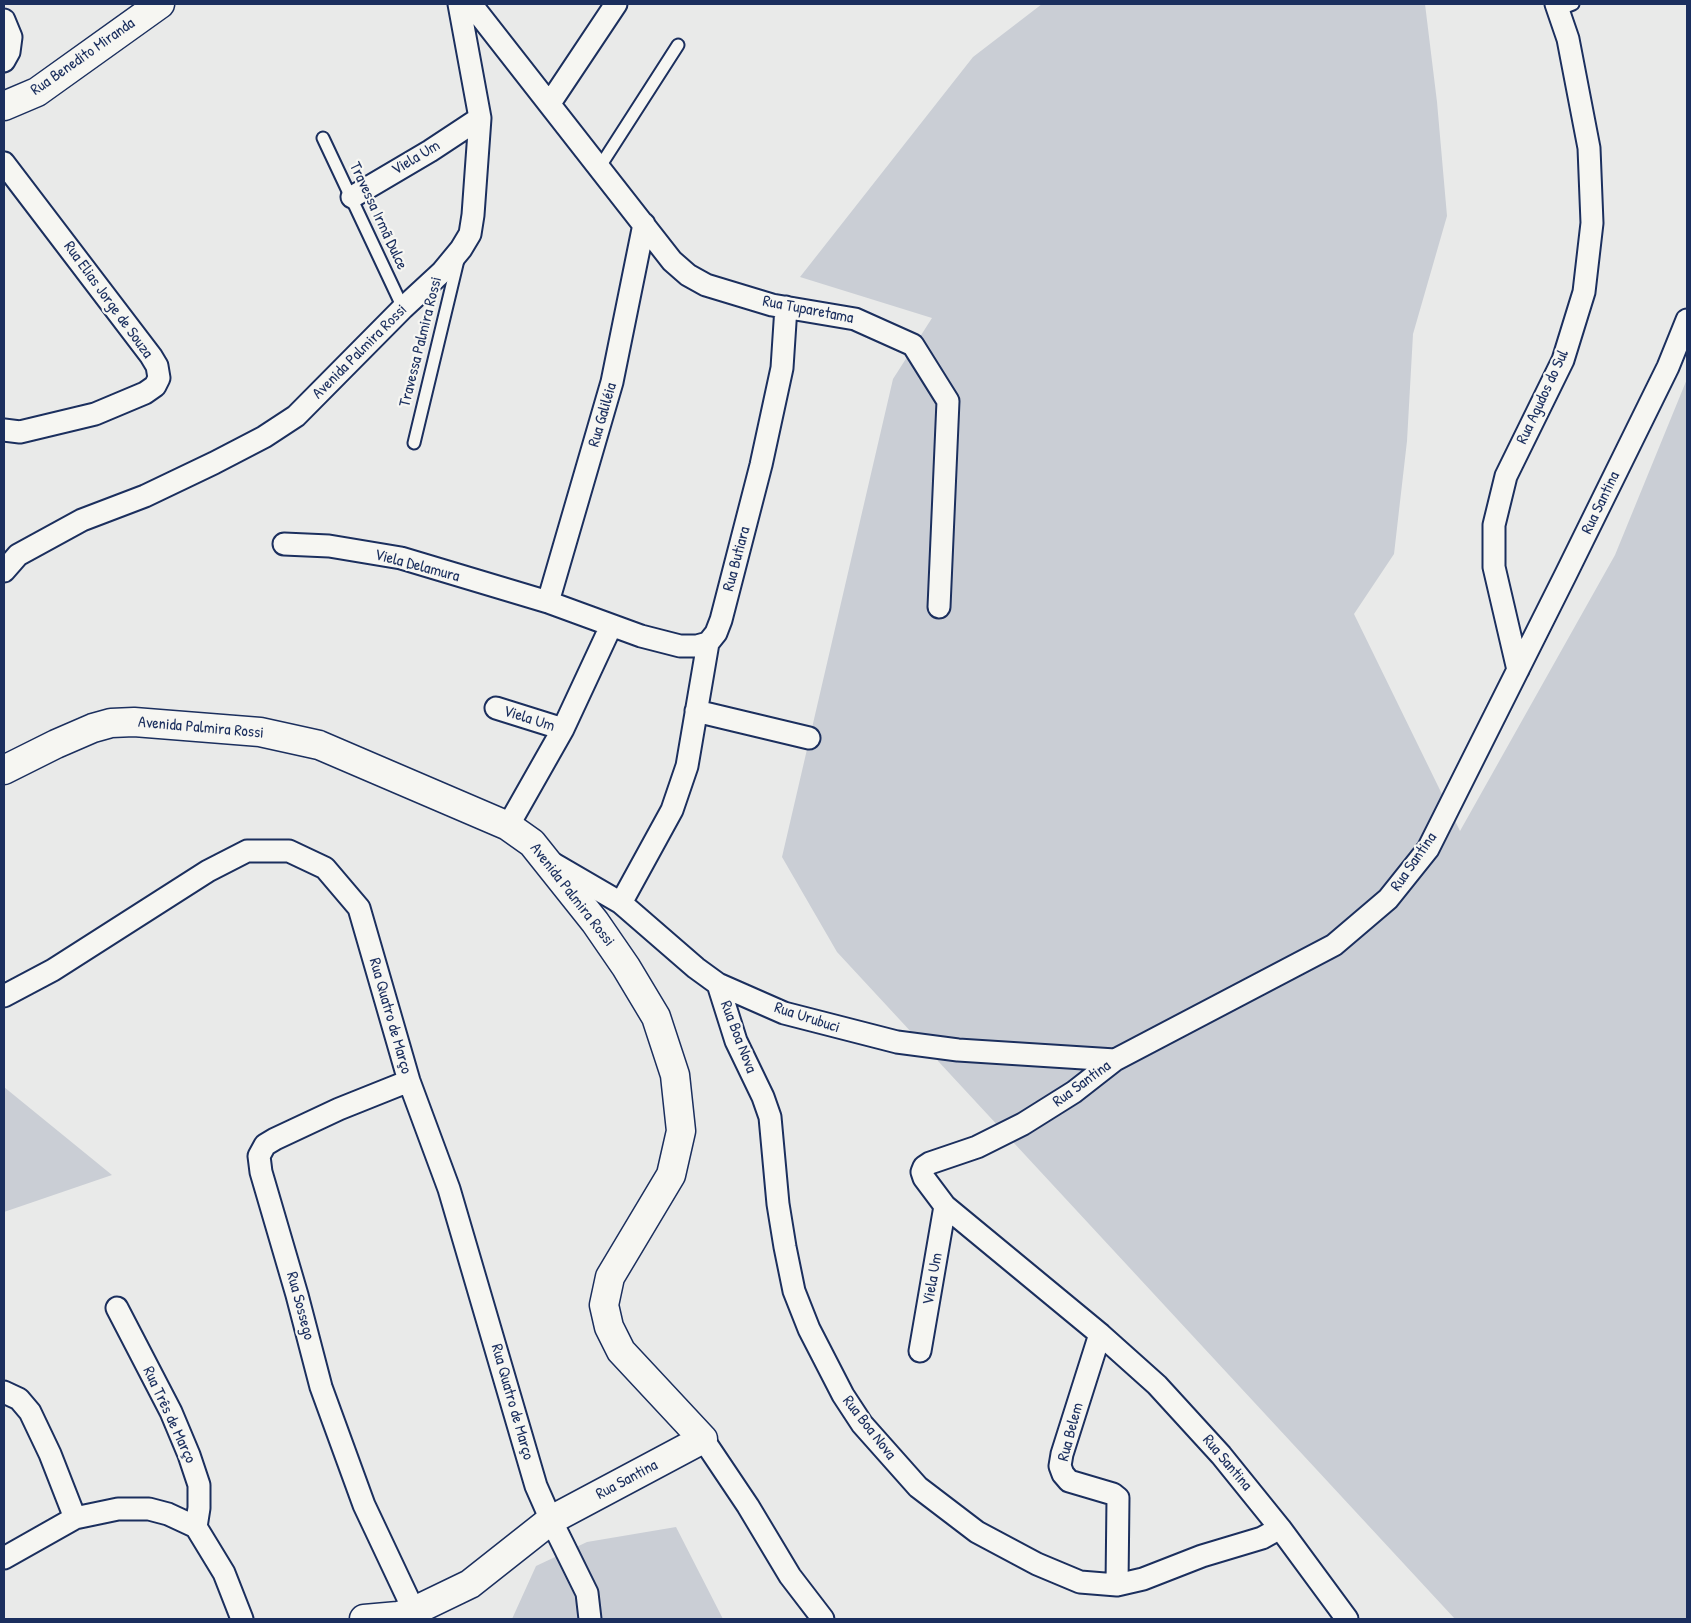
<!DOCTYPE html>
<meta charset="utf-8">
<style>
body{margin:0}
#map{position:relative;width:1691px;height:1623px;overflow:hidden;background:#e9eae9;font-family:"Patrick Hand",sans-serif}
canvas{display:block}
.frame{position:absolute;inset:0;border:5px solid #1b2f5e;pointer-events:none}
</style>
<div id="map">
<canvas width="1691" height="1623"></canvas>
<div class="frame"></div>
</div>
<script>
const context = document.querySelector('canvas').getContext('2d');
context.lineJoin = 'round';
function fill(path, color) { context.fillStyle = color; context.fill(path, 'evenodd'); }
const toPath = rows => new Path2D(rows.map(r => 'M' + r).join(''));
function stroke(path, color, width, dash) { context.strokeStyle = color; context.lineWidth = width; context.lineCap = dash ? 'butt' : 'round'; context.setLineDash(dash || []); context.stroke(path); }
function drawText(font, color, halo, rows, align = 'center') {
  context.font = font + ' "Patrick Hand",sans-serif'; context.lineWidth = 4.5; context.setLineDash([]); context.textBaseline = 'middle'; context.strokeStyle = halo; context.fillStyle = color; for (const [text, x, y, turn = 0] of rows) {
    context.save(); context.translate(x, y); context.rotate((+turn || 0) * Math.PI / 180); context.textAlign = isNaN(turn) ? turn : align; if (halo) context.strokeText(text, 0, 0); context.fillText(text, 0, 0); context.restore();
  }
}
const green = toPath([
 [1042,4,1425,4,1437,102,1447,216,1413,334,1407,441,1394,554,1354,614,1460,831,1615,555,1687,379,1687,1619,1455,1619,837,952,782,857,893,379,932,318,800,277,973,57],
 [4,1087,112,1175,4,1212],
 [676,1527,723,1619,512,1619,536,1566,587,1542]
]);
const lane = toPath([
 [1558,10,1573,4],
 [323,138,403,308],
 [599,168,678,45],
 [414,443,458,260]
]);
const street = toPath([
 [471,4,672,261,688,275,706,285,772,305,855,319,913,345,948,401,939,607],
 [4,20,11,37,9,52,4,61],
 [550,103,616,4],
 [4,163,151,356,157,366,159,378,155,386,145,393,95,414,20,432,4,430],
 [352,197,430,151,480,118],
 [284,544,329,546,401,558,548,602,641,636,680,646,697,646,708,643,716,633,721,620,761,465,782,368,786,307],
 [4,571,18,555,82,520,145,496,214,463,264,437,296,416,403,308,442,272,461,249,470,234,473,215,480,118,459,4],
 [548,602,612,382,644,224],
 [1518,670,1494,567,1494,525,1506,476,1563,360,1584,292,1592,223,1589,148,1568,39,1556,4],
 [496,708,563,729],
 [696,711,809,738],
 [508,826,563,729,611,626],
 [554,864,621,903,696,968,718,984,784,1013,897,1042,958,1050,1115,1060],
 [621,903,672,810,687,766,708,643],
 [718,984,736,1041,763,1097,770,1117,778,1204,785,1247,794,1291,809,1329,843,1395,862,1424,918,1487,977,1532,1037,1564,1080,1582,1117,1585,1143,1579,1202,1556,1262,1538,1280,1528],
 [4,996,53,970,208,871,247,851,289,851,325,868,359,908,409,1081,449,1189,536,1486,551,1520,587,1593,590,1619],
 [409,1081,339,1109,275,1139,265,1145,259,1156,261,1172,297,1295,321,1387,364,1505,414,1611],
 [117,1308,171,1412,189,1455,199,1485,199,1508,196,1527],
 [1100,1334,1062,1454,1060,1466,1063,1474,1069,1481,1113,1494,1118,1498,1117,1585],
 [920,1351,945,1206],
 [4,1392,19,1399,30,1412,50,1454,75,1518],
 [703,1439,748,1506,790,1576,823,1619],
 [4,1558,75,1518,118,1509,149,1509,168,1514,196,1527,224,1573,242,1619],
 [1347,1619,1280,1528,1221,1455,1157,1385,1100,1334,945,1206,924,1178,922,1172,924,1167,930,1163,977,1147,1023,1124,1074,1092,1115,1060,1334,945,1388,899,1428,849,1566,574,1668,367,1687,320]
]);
const secondary = toPath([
 [4,106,37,92,160,4],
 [4,770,56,744,93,728,111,723,134,722,260,732,319,745,508,826,532,843,595,922,626,967,656,1017,675,1075,681,1131,671,1175,610,1277,604,1305,609,1327,621,1351,703,1439,551,1520,470,1584,414,1611,398,1616,364,1619]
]);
const streetNames = [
 ["Rua Benedito Miranda",83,57,-35],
 ["Viela Um",416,158,-31],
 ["Travessa Irmã Dulce",378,216,65],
 ["Rua Elias Jorge de Souza",108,300,54],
 ["Rua Tuparetama",808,310,11],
 ["Travessa Palmira Rossi",421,342,-76],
 ["Avenida Palmira Rossi",360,352,-45],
 ["Rua Agudos do Sul",1543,397,-65],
 ["Rua Galiléia",603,415,-74],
 ["Rua Santina",1601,503,-64],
 ["Rua Butiara",737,559,-75],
 ["Viela Delamura",417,566,15],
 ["Viela Um",529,719,18],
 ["Avenida Palmira Rossi",201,728,5],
 ["Rua Santina",1414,862,-55],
 ["Avenida Palmira Rossi",572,895,52],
 ["Rua Quatro de Março",390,1016,74],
 ["Rua Urubuci",807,1018,18],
 ["Rua Boa Nova",738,1037,69],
 ["Rua Santina",1082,1084,-36],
 ["Viela Um",933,1279,-80],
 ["Rua Sossego",300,1306,75],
 ["Rua Quatro de Março",512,1402,74],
 ["Rua Três de Março",169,1415,65],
 ["Rua Boa Nova",869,1428,52],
 ["Rua Belem",1071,1432,-75],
 ["Rua Santina",1227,1463,50],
 ["Rua Santina",627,1480,-28]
];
fill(green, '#caced5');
stroke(lane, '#1b2f5e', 15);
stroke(street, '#1b2f5e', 25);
stroke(secondary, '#1b2f5e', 31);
stroke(lane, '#f6f6f2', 11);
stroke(street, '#f6f6f2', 21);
stroke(secondary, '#f6f6f2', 28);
drawText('16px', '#1b2f5e', '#f6f6f2', streetNames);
</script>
